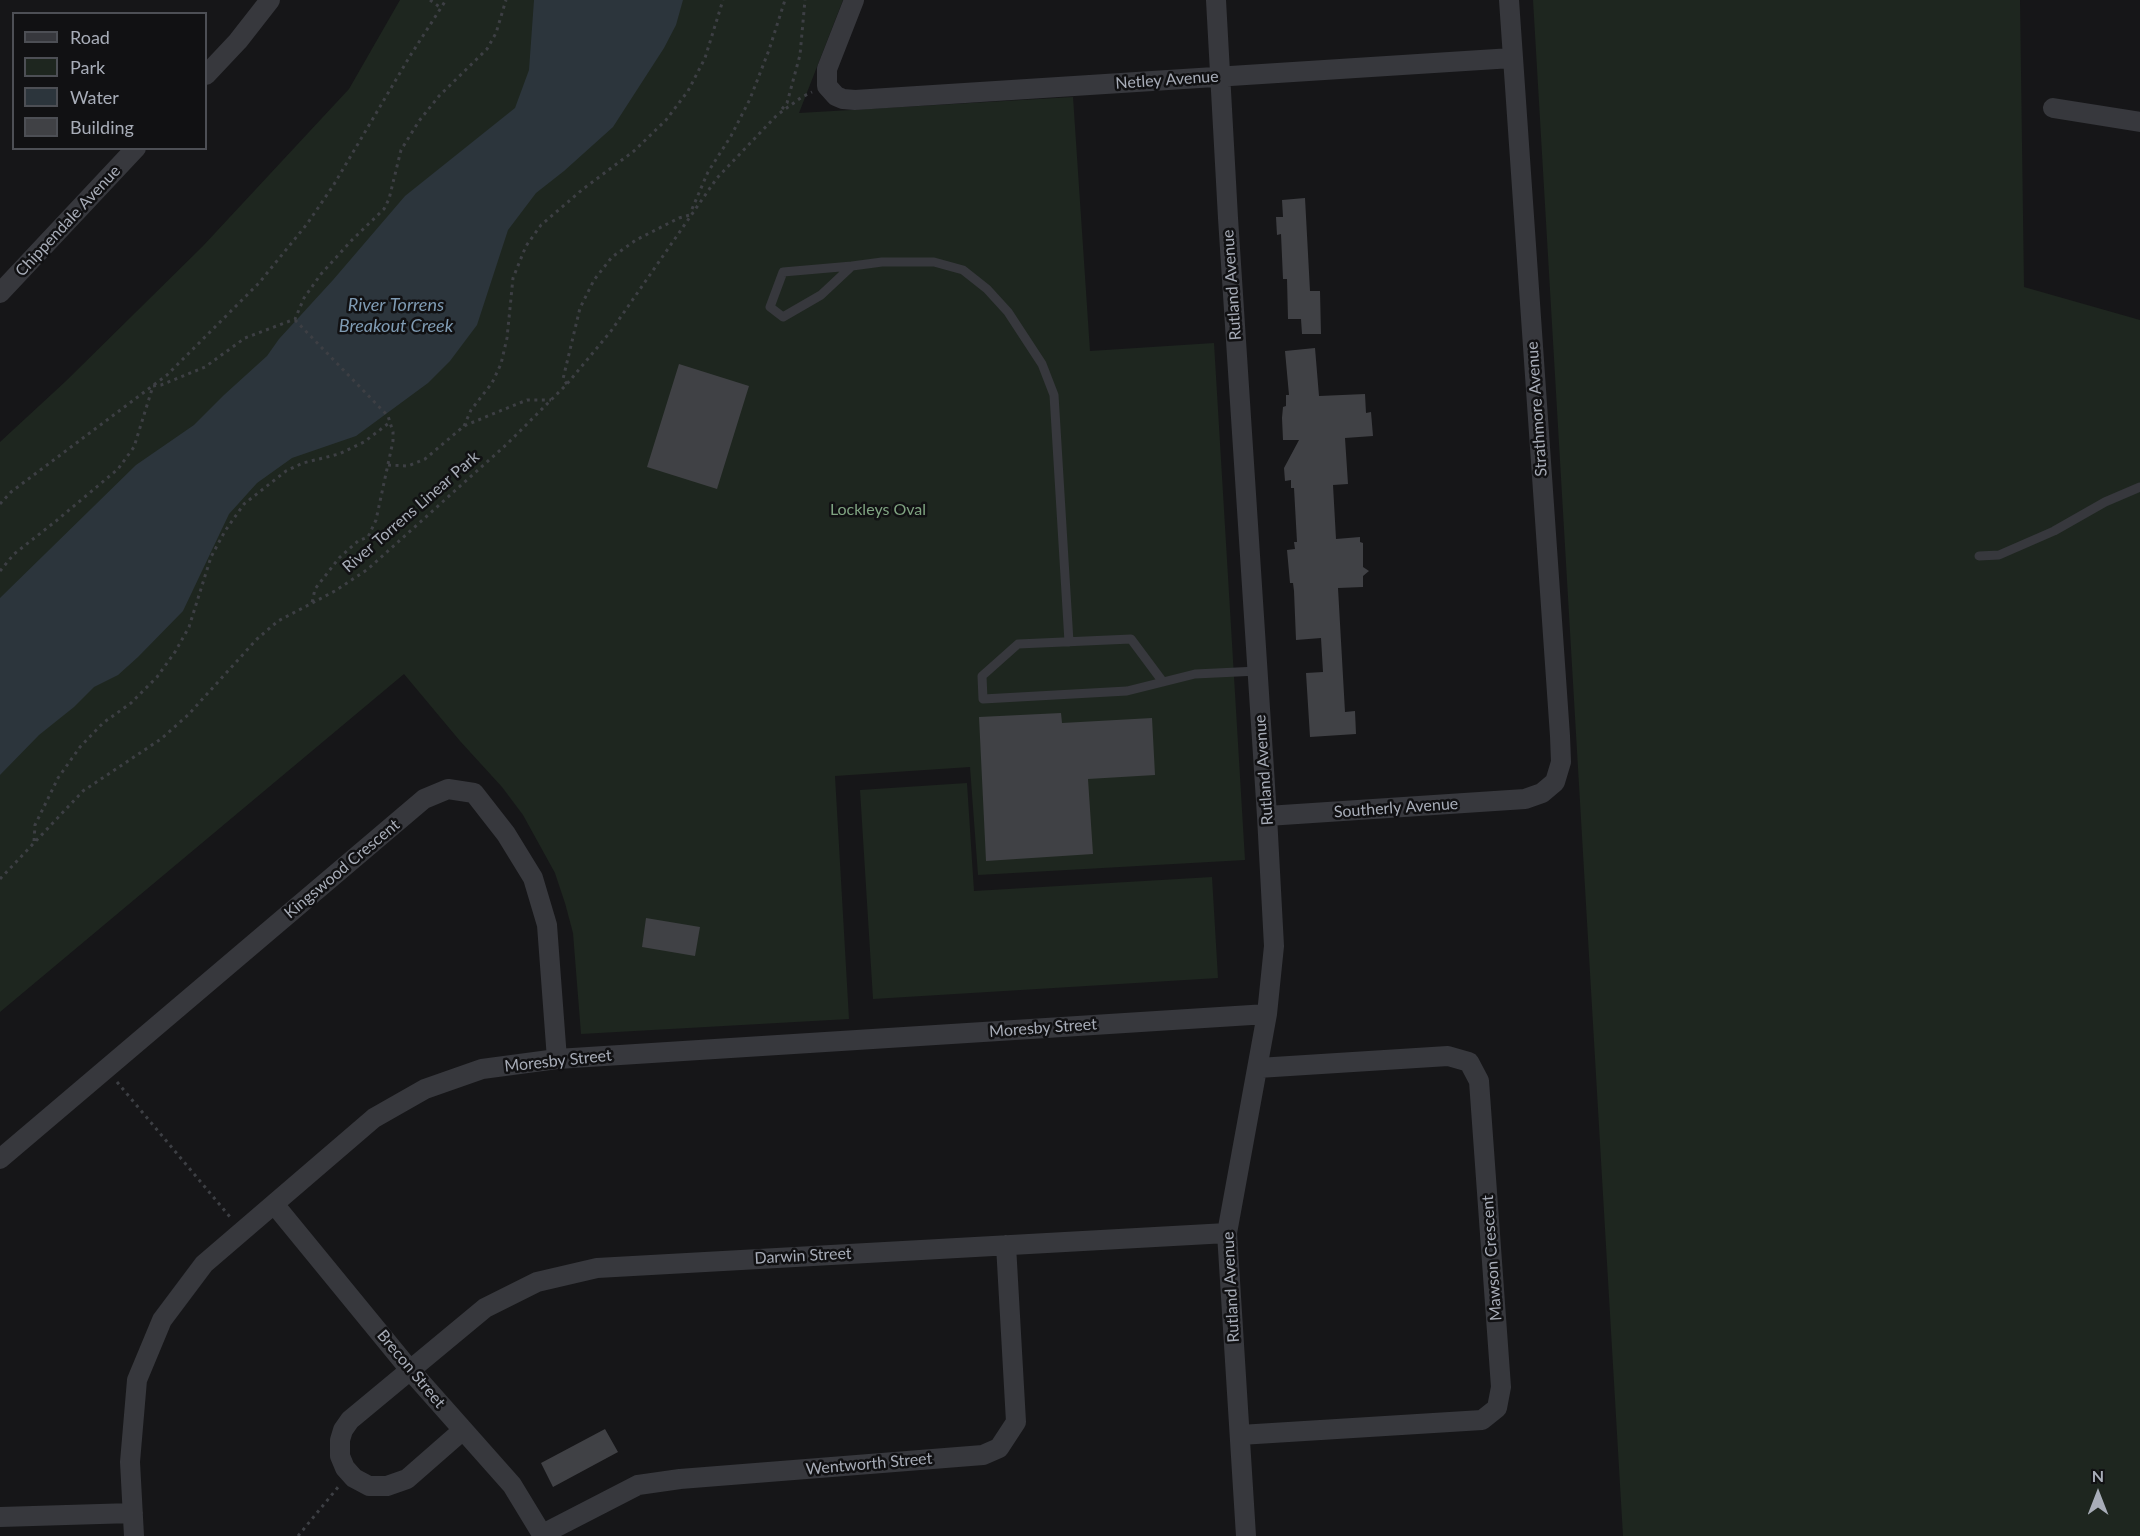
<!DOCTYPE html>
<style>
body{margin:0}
#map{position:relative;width:2140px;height:1536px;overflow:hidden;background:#161618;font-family:Lato,sans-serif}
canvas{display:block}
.legend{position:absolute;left:12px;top:12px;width:195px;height:138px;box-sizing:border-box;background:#111113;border:2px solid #4d4f55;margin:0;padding:8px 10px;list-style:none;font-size:18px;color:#a8adb8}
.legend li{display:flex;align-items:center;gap:12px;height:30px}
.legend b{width:30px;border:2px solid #4d4f55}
.north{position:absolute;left:2068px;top:1464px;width:60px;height:60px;-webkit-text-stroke:4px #111113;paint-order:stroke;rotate:0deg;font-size:16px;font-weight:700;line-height:24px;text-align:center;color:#a8adb8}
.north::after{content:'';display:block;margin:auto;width:21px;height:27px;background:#a8adb8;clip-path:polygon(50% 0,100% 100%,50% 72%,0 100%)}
</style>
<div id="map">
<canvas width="2140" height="1536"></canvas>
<ul class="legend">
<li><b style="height:8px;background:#37383d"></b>Road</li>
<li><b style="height:16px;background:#1e261f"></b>Park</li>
<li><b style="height:16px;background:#2c353c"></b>Water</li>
<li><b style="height:16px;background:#404145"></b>Building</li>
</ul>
<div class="north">N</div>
</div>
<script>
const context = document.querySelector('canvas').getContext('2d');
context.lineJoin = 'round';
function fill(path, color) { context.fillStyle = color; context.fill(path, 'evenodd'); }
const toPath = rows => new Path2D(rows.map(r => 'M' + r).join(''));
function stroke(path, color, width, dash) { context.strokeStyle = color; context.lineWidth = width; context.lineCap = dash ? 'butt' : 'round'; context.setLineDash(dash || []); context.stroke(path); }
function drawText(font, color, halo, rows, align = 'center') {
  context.font = font + ' Lato,sans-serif'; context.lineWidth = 5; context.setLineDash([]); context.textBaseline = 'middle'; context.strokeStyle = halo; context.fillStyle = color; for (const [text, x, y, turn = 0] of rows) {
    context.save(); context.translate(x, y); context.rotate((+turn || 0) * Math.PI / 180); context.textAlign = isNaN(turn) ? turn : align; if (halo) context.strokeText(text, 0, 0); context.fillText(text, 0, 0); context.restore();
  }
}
const green = toPath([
 [400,0,843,0,799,113,1073,97,1090,351,1214,343,1245,860,978,875,970,767,835,776,849,1019,581,1034,573,933,565,903,555,873,523,815,502,787,460,741,404,674,0,1012,0,442,66,381,203,246,349,89],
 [1533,0,2020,0,2024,287,2140,320,2140,1536,1623,1536],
 [967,783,974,891,1212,877,1218,978,873,999,860,790]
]);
const water = toPath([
 [534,0,683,0,676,25,664,48,613,127,564,171,536,193,508,230,477,325,450,361,428,383,356,436,292,458,257,483,229,514,183,611,138,657,118,675,94,687,74,707,39,735,0,775,0,598,136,465,194,425,224,395,267,356,279,339,333,280,405,196,515,108,529,70]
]);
const building = toPath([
 [1305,198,1310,291,1320,291,1321,334,1302,334,1301,319,1288,319,1287,279,1283,279,1281,234,1277,235,1276,217,1283,217,1282,200],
 [1315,348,1319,396,1365,394,1366,413,1371,412,1373,436,1345,438,1348,484,1333,485,1336,539,1360,537,1360,542,1363,543,1363,567,1369,571,1363,576,1363,587,1338,588,1345,712,1355,711,1356,734,1310,737,1306,673,1323,672,1321,638,1296,640,1294,591,1293,583,1290,583,1287,550,1295,549,1294,542,1297,542,1294,488,1291,488,1291,480,1285,481,1284,468,1299,440,1283,440,1282,418,1283,407,1286,406,1286,395,1289,395,1285,351],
 [679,364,749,386,717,489,647,467],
 [1061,713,1062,723,1152,718,1155,775,1088,779,1093,854,986,861,979,717],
 [646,918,700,927,695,956,642,947],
 [605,1429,618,1452,553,1487,541,1463]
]);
const path = toPath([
 [430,0,441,8],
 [782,109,787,103,800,55,805,0],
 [692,209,708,172,731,136,750,99,769,50,785,0],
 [295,320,388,416,393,432,393,441,376,520,368,537,358,541,339,558,315,589,312,603],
 [567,384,563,379,580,308,594,280,612,257,636,240,679,218,690,215],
 [464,426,471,410,492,383,501,364,507,338,513,278,526,246,541,225,583,189,634,151,666,120,688,91,705,58,723,0],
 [388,465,408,466,425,459,464,426,495,413,527,400,551,400],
 [0,504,11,492,167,375,259,283,307,224,333,186,410,56,446,0],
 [0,571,14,554,56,521,118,469,134,447,153,386,161,385,205,367,245,338,295,319,304,298,321,274,352,240,384,209,389,199,401,150,419,121,439,96,487,49,496,33,506,0],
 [34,841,35,825,58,778,80,747,103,723,131,703,157,677,175,652,189,627,211,557,225,531,244,504,286,471,303,463,339,454,364,442,389,423],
 [0,879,83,791,161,739,188,715,257,639,278,621,335,591,368,569,508,443,567,384,611,331,717,178,777,115,802,97,812,92],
 [117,1082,230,1217],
 [298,1536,339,1486]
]);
const lane = toPath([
 [852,266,783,272,770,307,783,317,821,295,852,266,882,262,934,262,963,270,987,289,1008,312,1042,364,1054,395,1069,642],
 [1979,556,1999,555,2054,531,2105,502,2140,487],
 [1163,682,1131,639,1018,644,982,676,983,699,1127,691,1195,674,1258,671]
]);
const street = toPath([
 [854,0,827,69,827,86,836,96,843,99,855,100,1512,58],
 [1216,0,1228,218,1267,816,1274,946,1267,1014,1227,1233,1246,1536],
 [206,75,238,41,270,0],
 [2053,108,2140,122],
 [0,293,136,148],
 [1267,816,1525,799,1542,793,1555,782,1561,762,1560,736,1509,0],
 [0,1159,424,799,448,789,474,793,506,834,533,878,547,925,557,1059],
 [274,1204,410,1370,512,1485,543,1536],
 [463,1430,407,1479,387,1486,369,1486,354,1478,345,1468,340,1456,340,1440,343,1430,350,1420,485,1308,537,1282,597,1268,1227,1233],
 [1240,1435,1482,1420,1497,1408,1501,1387,1479,1081,1469,1062,1448,1056,1258,1068],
 [0,1517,133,1513],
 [543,1534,638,1485,680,1479,983,1455,999,1448,1016,1422,1006,1245],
 [134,1536,130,1462,137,1380,162,1320,204,1264,374,1118,425,1089,482,1069,557,1059,1267,1014]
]);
const streetNames = [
 ["Netley Avenue",1167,80,-4],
 ["Chippendale Avenue",68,221,-47],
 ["Rutland Avenue",1232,285,-94],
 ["Strathmore Avenue",1537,409,-94],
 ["River Torrens Linear Park",411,512,-41],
 ["Rutland Avenue",1264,770,-94],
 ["Southerly Avenue",1396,808,-4],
 ["Kingswood Crescent",342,869,-40],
 ["Moresby Street",1043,1028,-4],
 ["Moresby Street",558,1061,-6],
 ["Darwin Street",803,1256,-3],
 ["Mawson Crescent",1492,1258,-94],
 ["Rutland Avenue",1231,1287,-93],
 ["Brecon Street",411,1369,50],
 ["Wentworth Street",869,1464,-5]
];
const parkNames = [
 ["Lockleys Oval",878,510]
];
const waterNames = [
 ["River Torrens",396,305],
 ["Breakout Creek",396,326]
];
fill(green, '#1e261f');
fill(water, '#2c353c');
fill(building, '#404145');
stroke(path, '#3d3f44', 3, [3, 4.5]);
stroke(lane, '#37383d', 9);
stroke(street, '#37383d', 20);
drawText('16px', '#a8adb8', '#111113', streetNames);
drawText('16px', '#7fa381', '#111113', parkNames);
drawText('italic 18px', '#7f9bb3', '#111113', waterNames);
</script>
